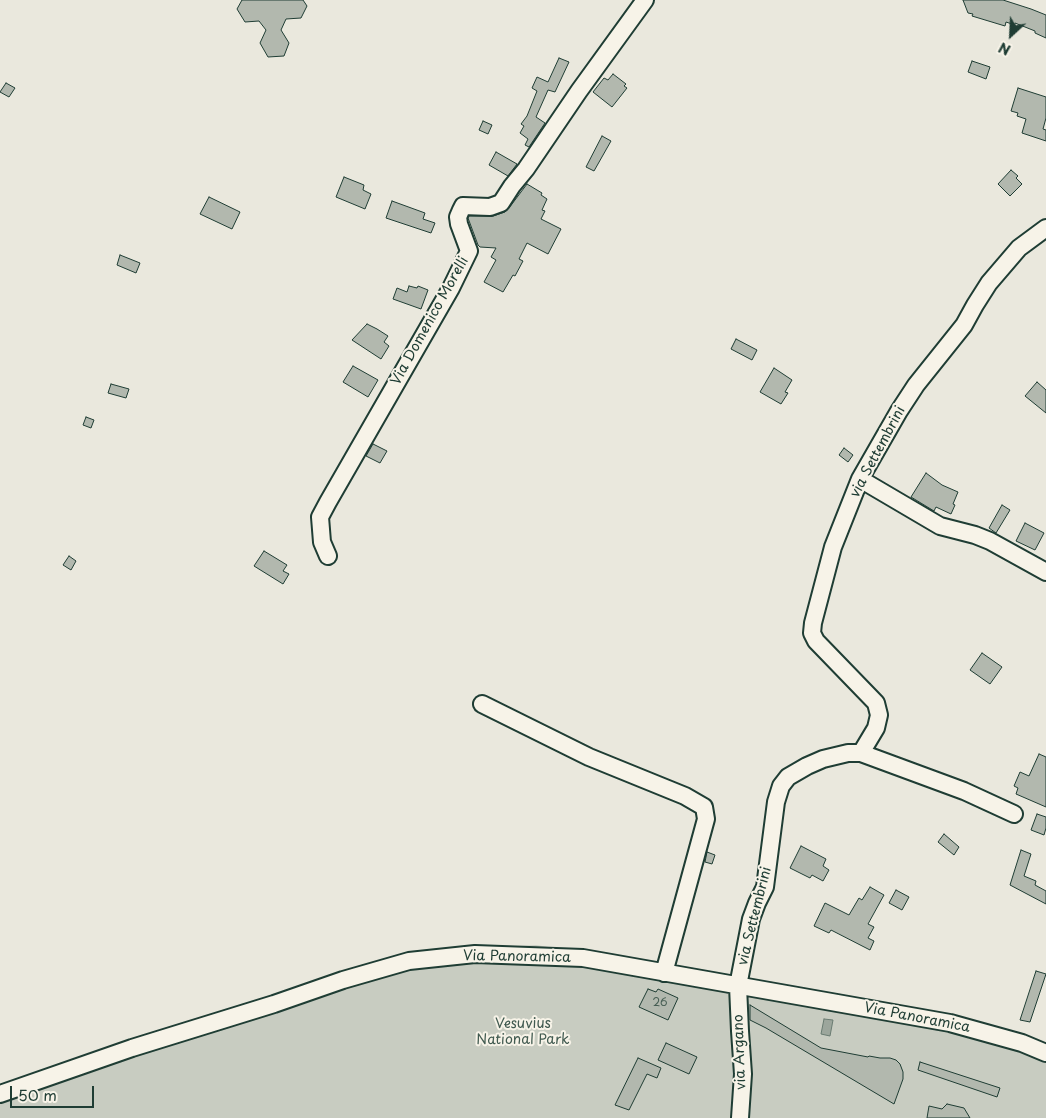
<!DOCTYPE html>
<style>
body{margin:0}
#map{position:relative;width:1046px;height:1118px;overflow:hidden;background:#eae8dd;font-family:"Playpen Sans",sans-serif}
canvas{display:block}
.north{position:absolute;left:986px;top:10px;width:50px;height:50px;-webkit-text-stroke:4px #f7f3e8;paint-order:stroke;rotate:205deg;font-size:14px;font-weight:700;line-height:20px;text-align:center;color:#1f3d34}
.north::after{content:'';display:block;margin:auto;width:18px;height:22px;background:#1f3d34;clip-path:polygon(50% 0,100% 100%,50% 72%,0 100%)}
.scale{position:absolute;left:10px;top:1086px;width:84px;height:22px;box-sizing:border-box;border:2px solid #1f3d34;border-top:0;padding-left:6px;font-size:15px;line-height:18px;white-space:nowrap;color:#1f3d34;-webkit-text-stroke:4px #f7f3e8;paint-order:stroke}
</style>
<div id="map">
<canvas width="1046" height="1118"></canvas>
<div class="north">N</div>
<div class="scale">50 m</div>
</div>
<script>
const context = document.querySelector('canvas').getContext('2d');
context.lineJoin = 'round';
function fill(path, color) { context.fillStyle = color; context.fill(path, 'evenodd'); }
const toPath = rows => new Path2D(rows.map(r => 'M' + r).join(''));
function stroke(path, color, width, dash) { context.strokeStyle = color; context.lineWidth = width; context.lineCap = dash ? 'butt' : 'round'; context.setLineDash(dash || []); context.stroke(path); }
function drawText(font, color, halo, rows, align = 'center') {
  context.font = font + ' "Playpen Sans",sans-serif'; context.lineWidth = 4; context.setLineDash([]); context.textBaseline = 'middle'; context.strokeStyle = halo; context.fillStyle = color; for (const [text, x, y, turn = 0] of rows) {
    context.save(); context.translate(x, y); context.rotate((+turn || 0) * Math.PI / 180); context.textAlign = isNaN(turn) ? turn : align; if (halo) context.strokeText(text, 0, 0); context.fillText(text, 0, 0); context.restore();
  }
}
const green = toPath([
 [536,945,689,970,1046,1046,1046,1118,0,1118,0,1087,324,978,436,950]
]);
const water = toPath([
 [824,1019,833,1020,830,1036,821,1034,824,1019]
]);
const building = toPath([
 [242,0,303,0,307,6,301,18,286,19,281,30,289,43,284,56,268,57,260,43,266,30,259,21,245,22,237,9,242,0],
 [963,0,1003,0,1031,9,1046,15,1046,38,1035,33,1035,31,1015,23,1015,25,1006,22,1005,26,972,16,973,14,968,13,963,0],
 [559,58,569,62,555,92,548,90,536,117,545,123,529,147,525,145,528,139,520,133,524,126,521,124,527,116,537,91,532,88,537,77,548,82,559,58],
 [972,61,990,67,986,79,968,72,972,61],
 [613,74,626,84,624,86,627,88,612,107,593,92,604,78,608,80,613,74],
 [6,83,15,88,9,97,0,92,6,83],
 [1018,88,1046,97,1046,118,1043,129,1046,130,1046,141,1022,133,1026,119,1017,116,1018,113,1011,111,1018,88],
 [483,121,492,125,488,134,479,130,483,121],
 [602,136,611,141,594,171,586,167,602,136],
 [496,152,517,164,508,176,489,165,496,152],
 [1011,170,1018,176,1016,178,1022,184,1010,196,998,184,1011,170],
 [344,177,364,185,363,190,371,194,365,209,336,197,344,177],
 [527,184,542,193,541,195,547,199,542,210,545,211,541,219,561,229,548,254,527,243,519,259,523,261,515,276,513,275,503,292,484,282,496,260,491,257,496,248,480,247,478,245,468,218,469,216,493,216,505,212,509,208,527,184],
 [209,197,240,212,232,229,200,214,209,197],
 [392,201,425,213,423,219,435,223,431,233,386,218,392,201],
 [120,255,140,263,136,273,117,265,120,255],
 [409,286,417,288,418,286,428,290,421,309,393,299,397,288,407,292,409,286],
 [367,324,377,329,388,336,384,342,389,346,381,359,352,340,367,324],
 [736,339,757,350,752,360,731,349,736,339],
 [353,366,378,380,368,397,343,382,353,366],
 [774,368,792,380,785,392,788,393,781,404,760,392,774,368],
 [1037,382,1046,390,1046,413,1025,396,1037,382],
 [111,384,129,389,126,398,108,393,111,384],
 [86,417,94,420,91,428,83,425,86,417],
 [373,444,387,451,380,463,366,456,373,444],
 [844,448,853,455,848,462,839,455,844,448],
 [926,473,942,485,958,492,953,504,955,505,951,514,936,507,934,511,911,497,926,473],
 [1002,505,1010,510,996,533,989,528,1002,505],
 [1025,523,1044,533,1035,550,1016,541,1025,523],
 [264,551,287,565,283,571,289,574,283,584,254,566,264,551],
 [69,556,76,561,71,570,63,565,69,556],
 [982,653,1002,667,990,684,970,670,982,653],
 [1039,754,1046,757,1046,807,1016,794,1018,788,1014,786,1020,772,1029,776,1039,754],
 [1037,814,1046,817,1046,828,1044,835,1031,830,1037,814],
 [944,834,959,847,954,855,938,842,944,834],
 [801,846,826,859,823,866,829,870,823,881,812,875,810,878,790,868,801,846],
 [1021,850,1031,854,1024,876,1036,881,1035,885,1046,891,1046,904,1010,885,1021,850],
 [707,852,715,855,712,864,705,862,707,852],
 [870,887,884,895,868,924,874,927,868,938,874,941,870,950,831,930,829,933,814,926,825,903,849,915,859,898,862,900,870,887],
 [896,890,909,897,902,910,889,903,896,890],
 [1036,971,1046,974,1030,1022,1020,1020,1036,971],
 [648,989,656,992,658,989,678,998,668,1020,639,1007,648,989],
 [750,1005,821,1048,868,1057,869,1056,880,1058,890,1058,896,1060,900,1064,903,1072,903,1079,894,1104,766,1028,750,1020,750,1005],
 [666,1043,697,1057,689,1074,658,1060,666,1043],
 [638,1058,661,1068,657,1078,647,1074,629,1110,615,1105,638,1058],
 [920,1062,1000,1088,997,1097,918,1070,920,1062],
 [947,1104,964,1108,970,1118,927,1118,929,1106,942,1109,947,1104]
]);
const minor = toPath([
 [860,479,940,526,975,535,990,541,1046,572],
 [328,556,322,542,320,517,328,502,451,288,469,251,459,224,458,217,461,210,463,206,490,207,501,203,512,186,526,169,579,91,645,0],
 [482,704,589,757,685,796,704,807,706,819,664,973],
 [861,753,876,728,879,715,876,703,816,641,812,633,813,623,833,547,860,479,899,411,916,385,964,325,975,305,989,283,1019,248,1046,228],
 [0,1094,132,1048,274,1004,343,980,409,961,475,954,583,958,950,1023,1022,1043,1046,1053],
 [740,1118,743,1074,740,1031,738,986,751,919,757,903,765,887,776,802,781,786,788,777,807,766,823,759,848,753,861,753,964,791,1014,814]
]);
const numberNames = [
 ["26",660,1003]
];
const streetNames = [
 ["Via Domenico Morelli",430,321,-61],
 ["via Settembrini",878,452,-62],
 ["via Settembrini",755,916,-76],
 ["Via Panoramica",517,957,1],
 ["Via Panoramica",917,1018,11],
 ["via Argano",740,1052,-92]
];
const parkNames = [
 ["Vesuvius",523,1024],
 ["National Park",523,1040]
];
fill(green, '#c8ccc1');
fill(water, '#9ca69c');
stroke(water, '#6a7c72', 1);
fill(building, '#b2b8ae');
stroke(building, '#1f3d34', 1);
stroke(minor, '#1f3d34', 20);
stroke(minor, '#f7f3e8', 16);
drawText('11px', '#445c52', null, numberNames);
drawText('14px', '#1f3d34', '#f7f3e8', streetNames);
drawText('14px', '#415a50', '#f7f3e8', parkNames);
</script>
